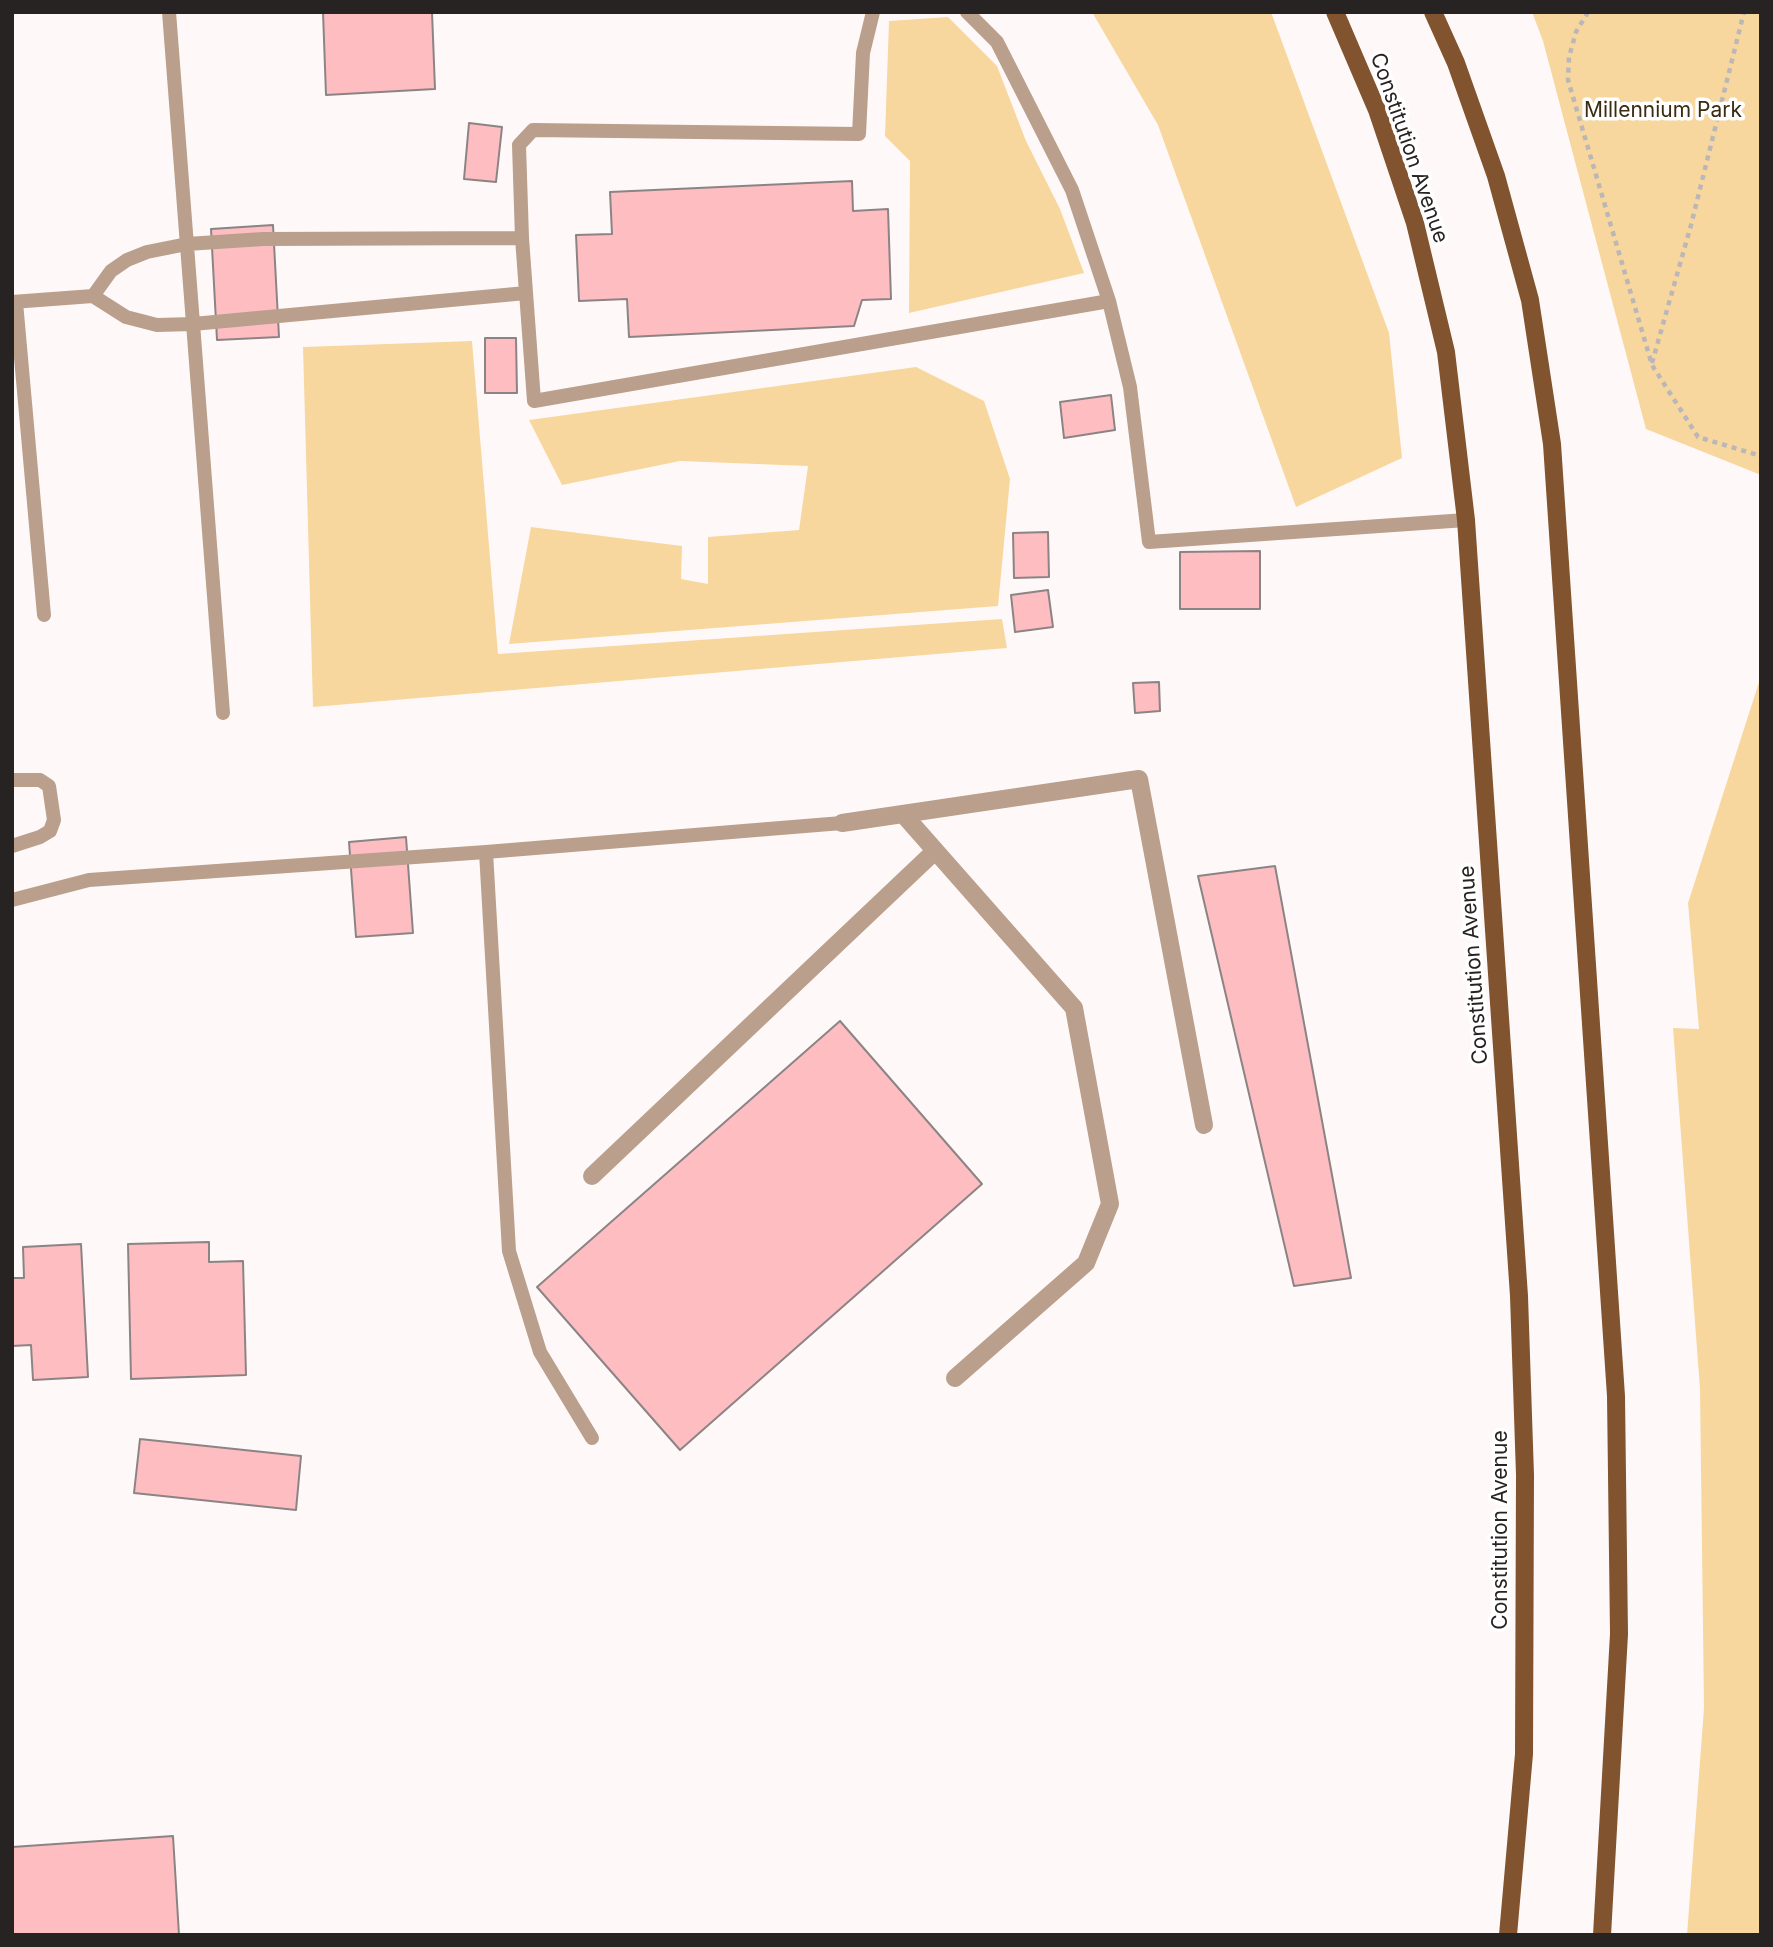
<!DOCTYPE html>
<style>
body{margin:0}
#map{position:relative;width:1773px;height:1947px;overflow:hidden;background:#fef9f8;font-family:Inter,sans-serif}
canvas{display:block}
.frame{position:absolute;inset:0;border:14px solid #262322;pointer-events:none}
</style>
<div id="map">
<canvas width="1773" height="1947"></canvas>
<div class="frame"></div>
</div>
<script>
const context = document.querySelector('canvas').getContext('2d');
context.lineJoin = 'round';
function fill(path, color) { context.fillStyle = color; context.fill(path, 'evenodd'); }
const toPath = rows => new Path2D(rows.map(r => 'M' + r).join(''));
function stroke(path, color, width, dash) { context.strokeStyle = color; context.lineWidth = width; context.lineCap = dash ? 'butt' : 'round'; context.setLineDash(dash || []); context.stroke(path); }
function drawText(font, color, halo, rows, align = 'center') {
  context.font = font + ' Inter,sans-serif'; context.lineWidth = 7; context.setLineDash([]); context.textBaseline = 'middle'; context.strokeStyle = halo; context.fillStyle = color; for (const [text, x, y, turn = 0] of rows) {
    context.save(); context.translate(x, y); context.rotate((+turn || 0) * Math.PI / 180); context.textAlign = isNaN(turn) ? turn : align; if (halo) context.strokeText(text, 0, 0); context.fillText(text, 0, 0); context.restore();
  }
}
const green = toPath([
 [1092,12,1271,12,1389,333,1402,458,1296,507,1158,125],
 [1532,12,1761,12,1761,475,1646,429,1543,41],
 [948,17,997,66,1026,141,1060,209,1084,273,909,313,910,161,885,136,889,21],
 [472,341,498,654,1002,619,1007,648,313,707,303,347],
 [916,367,984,401,1010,479,998,606,509,644,531,527,682,546,681,579,708,584,708,537,799,530,808,466,680,461,562,485,529,420],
 [1761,676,1761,1935,1687,1935,1704,1708,1700,1389,1673,1028,1699,1029,1688,903]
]);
const building = toPath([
 [323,12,432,12,435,89,326,95,323,12],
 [469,123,502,127,496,182,464,179,469,123],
 [852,181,853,211,888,209,891,299,862,300,854,326,629,337,627,299,579,301,576,235,612,234,610,192,852,181],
 [273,225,279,337,217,340,211,229,273,225],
 [485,338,516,338,517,393,485,393,485,338],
 [1111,395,1115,430,1064,438,1060,402,1111,395],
 [1048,532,1049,577,1014,578,1013,533,1048,532],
 [1260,551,1260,609,1180,609,1180,552,1260,551],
 [1048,590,1053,627,1015,632,1011,595,1048,590],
 [1159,682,1160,711,1135,713,1133,683,1159,682],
 [406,837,413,933,356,937,349,842,406,837],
 [1275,866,1351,1278,1294,1286,1198,876,1275,866],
 [840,1021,982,1184,680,1450,537,1287,840,1021],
 [209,1242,209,1262,243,1261,246,1375,131,1379,128,1244,209,1242],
 [81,1244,88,1377,33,1380,31,1345,12,1346,12,1278,24,1278,23,1247,81,1244],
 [140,1439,301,1456,296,1510,134,1493,140,1439],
 [173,1836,179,1935,12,1935,12,1847,173,1836]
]);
const path = toPath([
 [1588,12,1576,32,1569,57,1568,80,1652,365,1698,437,1761,456],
 [1652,363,1691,225,1744,12]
]);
const service = toPath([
 [169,12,223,713],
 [873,12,863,53,859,134,533,130,519,145,522,238,534,401,1109,301,1072,190,997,42,967,12],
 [93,296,111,271,127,260,147,252,187,244,263,239,522,238],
 [1109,301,1130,387,1149,542,1466,520],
 [12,302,93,296,126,317,157,325,193,324,526,293],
 [16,302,44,615],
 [12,780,40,780,49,786,54,820,50,831,40,837,12,846],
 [486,852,509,1251,540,1352,592,1438],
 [12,900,89,880,486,852,842,823]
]);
const minor = toPath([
 [903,814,1074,1008,1110,1204,1086,1263,955,1378],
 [842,823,1139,779,1204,1125],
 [592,1176,935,851]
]);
const primary = toPath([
 [1335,12,1377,110,1415,223,1446,352,1466,520,1519,1296,1525,1475,1524,1754,1508,1935],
 [1433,12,1456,63,1496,176,1530,300,1552,444,1616,1396,1619,1634,1602,1935]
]);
const parkNames = [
 ["Millennium Park",1663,111]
];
const streetNames = [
 ["Constitution Avenue",1409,148,71],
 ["Constitution Avenue",1474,965,-94],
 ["Constitution Avenue",1501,1530,-90]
];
fill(green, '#f7d79e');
fill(building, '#fdbdc1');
stroke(building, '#8c8484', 2);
stroke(path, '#bbb7b6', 4.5, [5, 5]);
stroke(service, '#ba9f8c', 14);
stroke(minor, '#ba9f8c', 18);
stroke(primary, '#81542f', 18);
drawText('21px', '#3b2c0f', '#fff', parkNames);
drawText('21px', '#262322', '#fff', streetNames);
</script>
